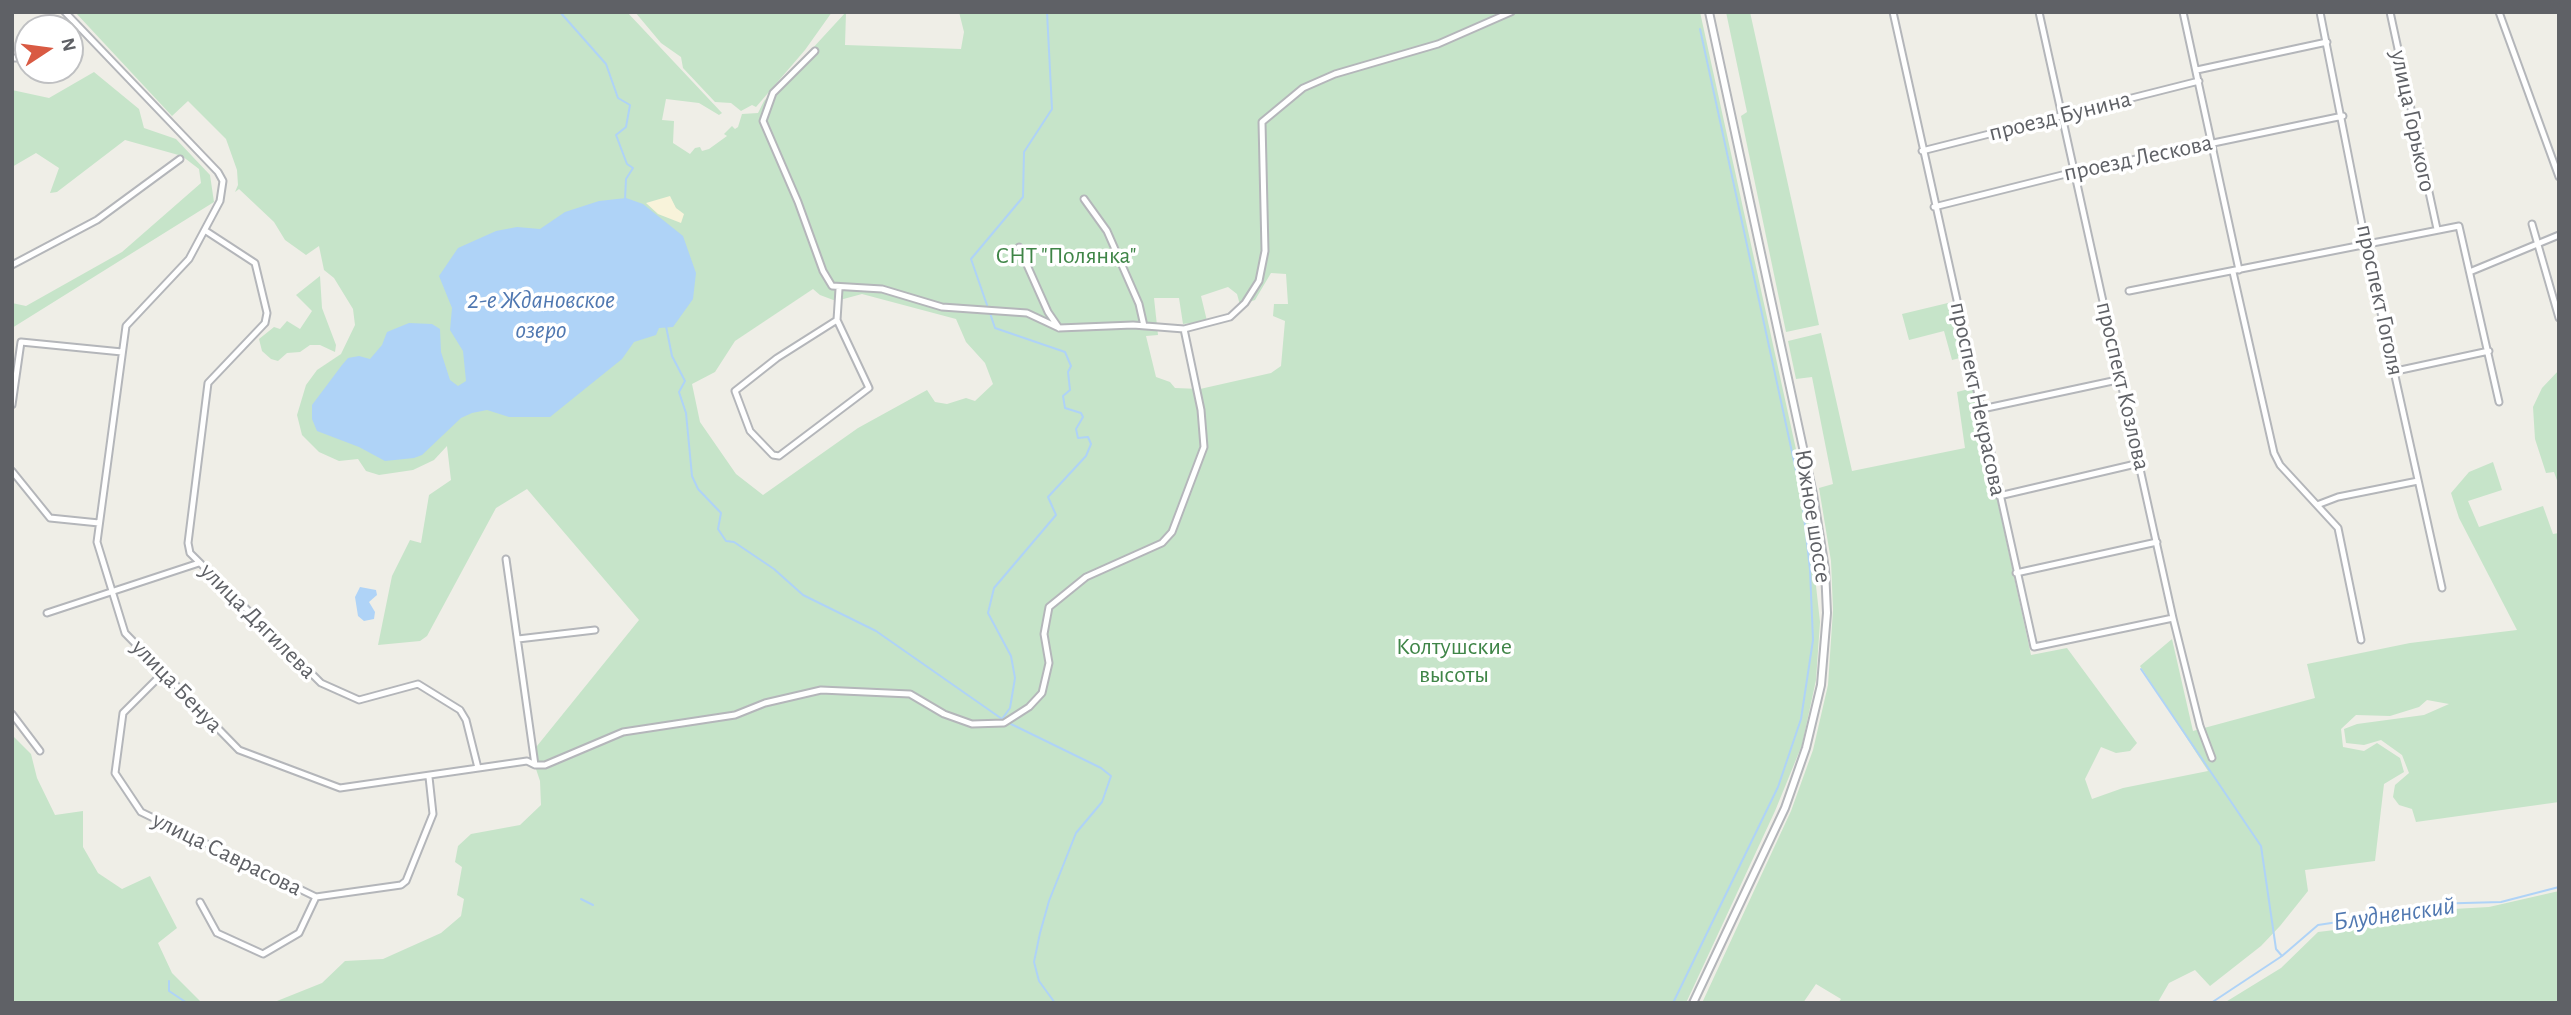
<!DOCTYPE html>
<meta charset="utf-8">
<style>
body{margin:0}
#map{position:relative;width:2571px;height:1015px;overflow:hidden;background:#efeee7;font-family:"Alegreya Sans",sans-serif}
canvas{display:block}
.frame{position:absolute;inset:0;border:14px solid #5f6166;pointer-events:none}
.north{position:absolute;left:14px;top:14px;width:70px;height:70px;box-sizing:border-box;background:#fff;border:2px solid #bfc0c2;border-radius:50%;rotate:77deg;font-size:19px;font-weight:700;line-height:28px;text-align:center;color:#5f6166}
.north::after{content:'';display:block;margin:auto;width:24px;height:32px;background:#d95a43;clip-path:polygon(50% 0,100% 100%,50% 72%,0 100%)}
</style>
<div id="map">
<canvas width="2571" height="1015"></canvas>
<div class="frame"></div>
<div class="north">N</div>
</div>
<script>
const context = document.querySelector('canvas').getContext('2d');
context.lineJoin = 'round';
function fill(path, color) { context.fillStyle = color; context.fill(path, 'evenodd'); }
const toPath = rows => new Path2D(rows.map(r => 'M' + r).join(''));
function stroke(path, color, width, dash) { context.strokeStyle = color; context.lineWidth = width; context.lineCap = dash ? 'butt' : 'round'; context.setLineDash(dash || []); context.stroke(path); }
function drawText(font, color, halo, rows, align = 'center') {
  context.font = font + ' "Alegreya Sans",sans-serif'; context.lineWidth = 7; context.setLineDash([]); context.textBaseline = 'middle'; context.strokeStyle = halo; context.fillStyle = color; for (const [text, x, y, turn = 0] of rows) {
    context.save(); context.translate(x, y); context.rotate((+turn || 0) * Math.PI / 180); context.textAlign = isNaN(turn) ? turn : align; if (halo) context.strokeText(text, 0, 0); context.fillText(text, 0, 0); context.restore();
  }
}
const green = toPath([
 [75,12,627,12,722,113,719,115,699,103,666,99,662,120,674,121,673,143,690,154,695,148,700,147,702,151,709,149,727,136,724,134,732,126,735,129,738,127,742,114,758,113,764,101,846,12,845,45,961,49,964,32,959,12,1700,12,1806,495,1820,622,1816,680,1802,745,1775,811,1686,1003,272,1003,322,983,345,961,383,959,441,933,461,916,464,899,457,895,462,867,455,862,458,846,471,834,520,825,541,805,540,781,533,760,537,746,639,620,527,489,496,508,427,636,420,641,378,645,392,576,410,540,421,543,429,495,451,480,447,446,434,460,413,470,379,475,366,471,358,459,339,461,319,452,302,435,297,415,306,385,317,370,341,354,355,325,353,309,334,278,324,270,319,246,306,255,285,240,274,222,239,189,235,192,238,185,237,170,226,139,188,101,172,116],
 [1271,273,1286,274,1288,304,1274,304,1273,316,1285,321,1281,366,1271,373,1200,389,1175,388,1170,382,1156,377,1146,336,1158,335,1154,298,1179,298,1183,324,1207,321,1201,296,1228,287,1237,294,1240,305,1255,300],
 [813,289,820,295,836,301,862,294,956,319,966,342,985,363,993,384,975,401,966,398,947,404,935,402,927,390,858,428,763,495,736,474,700,422,692,384,715,372,735,341],
 [635,12,832,12,805,50,756,107,752,105,741,111,731,103,715,102,683,68,681,57,661,43],
 [1726,12,1750,12,1819,325,1786,332,1741,116,1747,112],
 [94,72,139,109,144,128,176,139,210,175,214,202,12,328,12,303,26,306,122,252,201,183,199,169,182,156,125,140,57,192,50,193,59,168,36,153,12,167,12,90,49,98],
 [320,276,322,308,336,345,335,352,320,345,310,345,300,352,287,353,278,361,271,359,262,351,259,339,274,327,280,329,287,321,300,329,312,311,296,295],
 [1952,302,1964,357,1952,360,1944,331,1909,340,1902,314],
 [1821,333,1852,471,1965,448,1957,392,1973,388,2031,655,2067,648,2137,743,2130,751,2116,753,2101,747,2085,779,2092,799,2123,788,2208,771,2140,666,2172,639,2193,731,2315,698,2307,664,2410,643,2517,630,2459,518,2451,493,2469,472,2493,462,2502,490,2468,501,2479,527,2543,506,2553,534,2559,533,2559,802,2416,822,2412,809,2399,805,2393,797,2395,785,2409,773,2402,755,2381,740,2364,745,2346,743,2344,729,2357,724,2424,715,2449,704,2427,700,2419,707,2390,716,2356,715,2341,729,2343,747,2364,751,2377,743,2400,758,2404,772,2384,784,2375,861,2305,870,2308,891,2280,926,2261,946,2210,986,2195,970,2169,983,2158,1002,2146,1003,1838,1003,1841,999,1816,984,1803,1003,1702,1003,1791,811,1813,750,1828,685,1833,610,1831,561,1819,488,1833,484,1812,377,1796,379,1788,341],
 [2559,370,2559,486,2554,472,2546,473,2535,439,2533,407,2542,388],
 [12,735,31,754,37,778,55,815,83,811,83,847,98,873,122,889,150,876,177,928,158,943,172,973,202,1003,12,1003],
 [2559,891,2559,1003,2224,1003,2281,968,2318,932,2393,923,2417,911,2489,907]
]);
const sand = toPath([
 [670,196,676,208,684,214,681,223,658,214,646,203]
]);
const water = toPath([
 [626,198,643,204,683,236,696,273,693,299,673,327,659,328,656,335,634,342,622,359,550,417,509,417,487,410,472,413,461,418,422,455,414,458,385,461,359,447,317,431,312,419,312,405,342,365,348,358,359,356,370,359,382,345,387,332,409,323,432,324,440,329,441,352,450,380,458,386,466,381,463,351,450,330,452,308,439,276,458,248,496,231,517,227,540,229,565,212,599,201],
 [360,587,376,590,377,595,369,602,375,612,374,619,364,621,358,616,355,597]
]);
const stream = toPath([
 [560,12,606,64,618,98,630,105,626,127,616,135,627,164,633,168,626,179,625,200],
 [987,305,971,259,1023,197,1024,152,1052,109,1047,12],
 [990,313,995,328,1065,352,1071,366,1068,372,1070,390,1063,396,1065,408,1081,413,1083,417,1076,429,1078,438,1088,437,1091,444,1086,456,1048,497,1056,515,994,588,988,613,1011,656,1015,678,1010,708,1002,719],
 [666,326,672,356,685,381,679,392,686,413,692,476,698,489,721,513,718,529,726,541,734,542,774,569,803,595,876,631,1002,719],
 [2141,669,2261,846,2276,949,2282,956],
 [1011,724,1101,768,1111,776,1102,802,1076,833,1049,901,1040,933,1034,962,1039,981,1055,1003],
 [581,899,593,905],
 [169,981,169,991,187,1003],
 [1673,1003,1778,787,1801,719,1813,640,1810,570,1802,498,1700,29],
 [2211,1003,2282,956,2318,925,2371,917,2397,909,2428,904,2501,902,2559,887]
]);
const minor = toPath([
 [65,12,218,172,223,181,220,201,189,259,126,326,97,542,125,633,239,750,340,788,527,761,535,765,545,765,623,732,735,715,765,703,821,690,910,694,944,714,972,724,1004,723,1029,707,1042,693,1049,663,1044,634,1049,607,1086,577,1162,543,1172,532,1204,447,1201,410,1184,329],
 [1893,12,2034,647,2173,618],
 [2039,12,2173,618,2200,726,2212,758],
 [2183,12,2239,270],
 [2320,12,2366,245,2442,588],
 [2390,12,2437,229],
 [2499,12,2559,177],
 [815,51,773,93,763,121,798,202,823,271,832,286,882,289,942,307,1027,313,1059,328,1133,325,1184,329,1230,317,1245,303,1259,281,1265,251,1262,122,1303,88,1335,74,1438,44,1511,12],
 [12,58,28,58],
 [2197,70,2327,42],
 [1922,151,2199,81],
 [1084,199,1107,231,1139,304,1144,326],
 [1934,207,2074,172,2343,116],
 [2532,224,2559,318],
 [206,231,255,263,267,313,265,323,208,383,188,543,190,553,321,683,359,700,418,684,460,710,466,720,478,768],
 [1019,247,1048,312,1059,328],
 [12,265,97,220,180,159],
 [2472,271,2559,235],
 [2233,272,2274,453,2280,465,2338,528,2361,640],
 [2129,291,2459,226,2499,402],
 [837,320,869,388,779,456,773,455,750,431,735,391,777,358,837,320,839,289],
 [2396,371,2489,351],
 [12,405,21,342,122,352],
 [1982,409,2122,379],
 [12,471,50,518,99,523],
 [1999,496,2140,463],
 [2317,505,2338,497,2418,481],
 [506,559,535,765],
 [2016,573,2157,542],
 [47,613,199,563],
 [518,639,595,630],
 [163,673,123,713,115,773,141,812,316,897,401,885,406,881,433,814,429,777],
 [12,714,40,751],
 [200,902,217,933,263,954,299,933,316,897]
]);
const tertiary = toPath([
 [1693,1003,1785,808,1806,748,1821,685,1827,613,1825,569,1813,494,1709,12]
]);
const streetNames = [
 ["проезд Бунина",2060,116,-14],
 ["улица Горького",2413,121,78],
 ["проезд Лескова",2138,158,-12],
 ["проспект Гоголя",2380,300,78],
 ["проспект Козлова",2123,386,77],
 ["проспект Некрасова",1978,399,78],
 ["Южное шоссе",1813,516,81],
 ["улица Дягилева",258,621,45],
 ["улица Бенуа",177,686,46],
 ["улица Саврасова",227,854,26]
];
const parkNames = [
 ["СНТ \"Полянка\"",1066,256],
 ["Колтушские",1454,647],
 ["высоты",1454,675]
];
const waterNames = [
 ["2-е Ждановское",541,300],
 ["озеро",541,330],
 ["Блудненский",2394,914,-8]
];
fill(green, '#c6e4c9');
fill(sand, '#f8f3da');
fill(water, '#afd3f7');
stroke(stream, '#afd3f7', 2);
stroke(minor, '#b4b6ba', 9);
stroke(tertiary, '#b4b6ba', 10);
stroke(minor, '#fff', 5);
stroke(tertiary, '#fff', 6);
drawText('24px', '#5f6166', '#fff', streetNames);
drawText('24px', '#3f8547', '#fff', parkNames);
drawText('italic 26px', '#5078b1', '#fff', waterNames);
</script>
